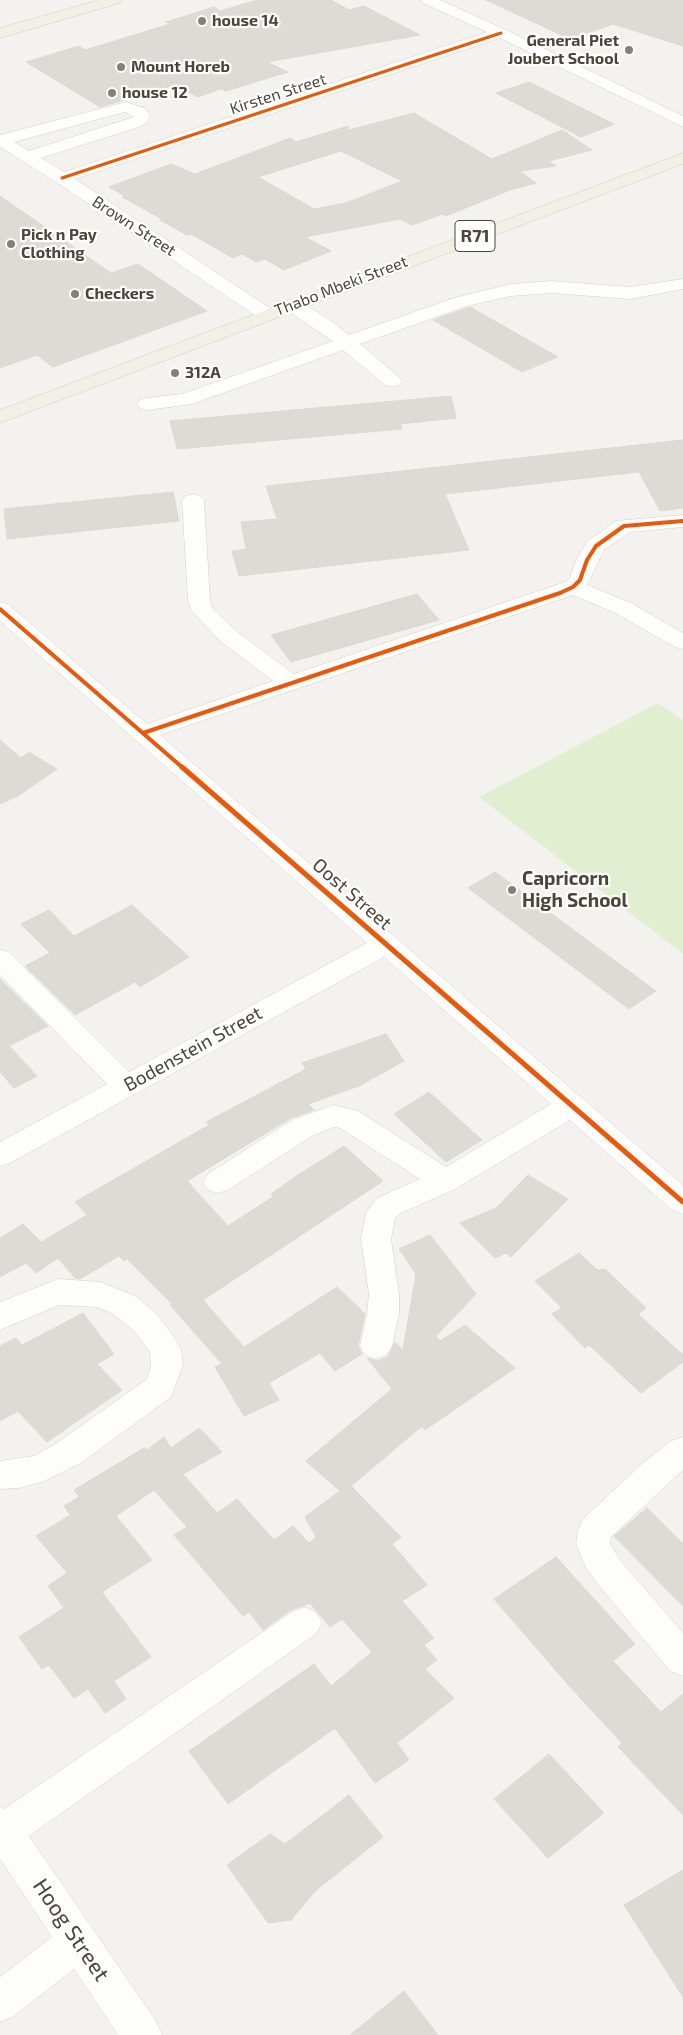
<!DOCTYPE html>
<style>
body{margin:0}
canvas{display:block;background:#f4f2ee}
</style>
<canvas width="683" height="2035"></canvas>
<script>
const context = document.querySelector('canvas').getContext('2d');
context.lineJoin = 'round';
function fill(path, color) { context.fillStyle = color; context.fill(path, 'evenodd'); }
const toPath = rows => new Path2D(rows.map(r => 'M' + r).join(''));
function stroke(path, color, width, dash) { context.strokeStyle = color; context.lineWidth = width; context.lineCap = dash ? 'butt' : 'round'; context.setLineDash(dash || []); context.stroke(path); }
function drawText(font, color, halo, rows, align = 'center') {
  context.font = font + ' "Exo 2",sans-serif'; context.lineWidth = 4.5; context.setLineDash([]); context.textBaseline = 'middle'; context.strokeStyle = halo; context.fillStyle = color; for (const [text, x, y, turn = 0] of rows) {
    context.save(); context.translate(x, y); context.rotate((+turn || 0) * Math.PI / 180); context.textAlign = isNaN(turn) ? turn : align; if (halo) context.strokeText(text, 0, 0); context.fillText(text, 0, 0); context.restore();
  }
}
const green = toPath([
 [658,703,683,720,683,954,479,797]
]);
const building = toPath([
 [257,0,331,0,349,10,364,6,420,35,267,62,288,72,226,91,221,89,198,97,175,85,100,107,26,62,79,46,85,50,170,24,166,22,214,7,220,11,257,0],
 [486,0,683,0,683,46,613,24,570,39,486,0],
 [529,82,614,124,581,137,496,93,529,82],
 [414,113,492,159,562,130,592,150,549,161,556,166,520,171,536,183,510,190,446,216,443,214,412,225,400,219,305,237,331,251,284,270,265,259,256,262,242,254,233,258,191,234,187,235,160,220,162,219,122,197,125,196,109,187,171,164,195,174,290,138,296,142,348,126,349,130,414,113],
 [341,151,402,181,346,203,314,209,258,177,341,151],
 [0,196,111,273,138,264,207,311,53,367,37,355,0,368,0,196],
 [470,307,558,357,522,372,433,320,470,307],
 [451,396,456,418,400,424,402,429,177,449,170,421,451,396],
 [683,440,683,508,660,511,639,472,445,494,469,550,239,576,232,551,246,549,241,522,277,519,266,486,683,440],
 [173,492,179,521,7,539,4,509,173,492],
 [417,594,439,620,291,662,271,635,417,594],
 [0,740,21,758,29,752,57,769,18,796,0,804,0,740],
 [495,872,656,991,629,1009,468,888,495,872],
 [132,905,189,957,140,987,135,982,75,1015,25,966,50,953,21,924,49,910,74,936,132,905],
 [0,979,48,1026,9,1046,37,1076,14,1088,0,1072,0,979],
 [386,1034,404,1061,359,1086,308,1104,314,1110,291,1118,187,1181,228,1226,274,1196,271,1194,298,1175,344,1146,383,1181,203,1300,244,1347,337,1287,365,1314,358,1346,362,1354,335,1371,320,1353,269,1383,279,1400,244,1416,215,1367,222,1364,170,1305,172,1304,127,1259,124,1261,119,1256,80,1279,75,1278,58,1258,36,1273,26,1263,0,1277,0,1238,23,1224,41,1242,87,1215,75,1202,209,1125,206,1122,306,1069,302,1063,386,1034],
 [429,1092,482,1140,446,1162,394,1114,429,1092],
 [528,1175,568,1199,511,1257,506,1253,495,1258,460,1223,496,1208,528,1175],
 [430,1235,476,1294,436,1336,440,1341,465,1325,515,1368,425,1430,422,1426,351,1486,401,1537,392,1544,427,1585,402,1601,434,1638,424,1645,437,1660,425,1669,454,1698,397,1743,409,1760,375,1783,335,1728,228,1804,189,1751,314,1664,331,1686,372,1652,342,1619,330,1627,310,1603,291,1610,263,1630,249,1612,243,1616,174,1535,187,1527,154,1490,116,1516,152,1560,102,1592,151,1657,114,1681,126,1699,105,1713,88,1689,74,1698,49,1665,42,1669,19,1637,64,1608,48,1586,67,1573,36,1536,70,1515,64,1506,79,1497,74,1490,144,1448,147,1450,164,1437,171,1448,199,1428,222,1452,183,1474,217,1513,237,1499,274,1540,293,1526,309,1543,316,1537,305,1517,340,1491,306,1461,392,1389,367,1358,377,1361,388,1357,395,1342,403,1350,416,1274,399,1249,430,1235],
 [579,1253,597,1270,605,1269,646,1308,638,1314,683,1355,683,1362,641,1393,589,1345,585,1348,552,1314,562,1308,535,1281,579,1253],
 [83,1313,114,1354,97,1364,122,1390,47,1442,18,1411,0,1421,0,1346,16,1338,22,1345,83,1313],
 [647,1508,683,1544,683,1606,614,1536,647,1508],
 [556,1557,635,1644,613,1661,661,1712,683,1694,683,1815,618,1747,622,1743,571,1688,494,1599,556,1557],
 [549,1754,604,1813,548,1858,494,1799,549,1754],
 [349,1795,383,1837,315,1891,291,1920,268,1923,227,1865,270,1834,285,1844,349,1795],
 [683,1870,683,1997,624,1905,683,1870],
 [404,1991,438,2035,350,2035,404,1991]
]);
const minor = toPath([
 [421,0,440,0,506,30,683,116,683,127,500,38,75,179,273,310,275,314,273,318,266,320,259,318,56,182,0,147,0,135,126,102,144,108,150,115,148,122,139,127,41,158,64,172,487,32,423,3,421,0],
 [125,112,134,117,29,151,14,142,125,112],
 [683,279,683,289,630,299,552,293,511,296,467,306,360,344,399,377,402,381,399,385,392,387,385,385,343,350,192,404,147,410,140,408,137,404,140,400,147,398,182,394,333,341,285,309,283,305,285,301,292,299,299,301,334,323,349,335,454,298,511,284,552,281,630,287,683,279],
 [193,494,200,496,204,500,210,600,213,609,235,630,294,674,565,582,570,578,576,560,588,541,616,521,683,515,683,527,630,532,604,550,587,585,631,603,683,633,683,649,675,647,615,613,573,595,160,735,683,1185,683,1214,672,1210,570,1120,455,1189,399,1214,395,1218,391,1239,399,1294,399,1314,392,1346,387,1355,376,1359,365,1355,360,1346,367,1314,369,1294,361,1239,366,1213,377,1198,420,1179,340,1128,334,1127,312,1136,228,1190,218,1193,208,1190,203,1182,208,1174,292,1120,333,1105,358,1111,446,1167,551,1104,384,957,10,1163,0,1166,0,1142,107,1084,0,975,0,950,9,952,129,1072,367,943,0,621,0,602,8,604,147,724,273,681,219,640,192,611,188,600,182,500,186,496,193,494],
 [58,1279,100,1282,135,1296,156,1313,176,1340,181,1349,183,1365,171,1397,81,1463,42,1482,19,1488,0,1489,0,1461,34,1456,57,1443,147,1379,151,1365,150,1352,134,1331,113,1314,97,1307,59,1305,0,1330,0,1302,58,1279],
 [683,1437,683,1470,611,1537,610,1544,620,1560,683,1633,683,1676,670,1671,596,1582,586,1568,576,1544,578,1530,583,1519,643,1463,671,1441,683,1437],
 [304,1607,316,1612,322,1623,316,1634,29,1836,156,2021,162,2035,118,2035,74,1969,14,2016,0,2022,0,1977,52,1937,0,1859,0,1807,4,1809,292,1612,304,1607]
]);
const major = toPath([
 [99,0,122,0,120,3,0,38,0,28,99,0],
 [683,153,683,164,0,423,0,410,683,153]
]);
const cyclewayFar2 = toPath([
 [62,178,501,33]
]);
const cyclewayFar1 = toPath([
 [0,609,183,768],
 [143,733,560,593,573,587,580,580,587,560,596,546,624,526,683,521]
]);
const cycleway = toPath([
 [182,767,683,1202]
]);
const markers = [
 [202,21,5,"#868178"],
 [629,50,5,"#868178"],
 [121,67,5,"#868178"],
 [112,93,5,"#868178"],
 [11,244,5,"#868178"],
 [75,294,5,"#868178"],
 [175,373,5,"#868178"],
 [512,890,5,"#868178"]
];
const farPoinames = [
 ["house 14",212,21],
 ["General Piet",619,41,"right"],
 ["Joubert School",619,59,"right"],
 ["Mount Horeb",131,67],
 ["house 12",122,93],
 ["Pick n Pay",21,235],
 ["Clothing",21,253],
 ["Checkers",85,294],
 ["312A",185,373]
];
const farStreetnames = [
 ["Kirsten Street",278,94,-18],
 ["Brown Street",134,226,33],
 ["Thabo Mbeki Street",341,286,-21]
];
const shields = [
 [475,236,40]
];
const shieldNames = [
 ["R71",475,236]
];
const poiNames = [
 ["Capricorn",522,879],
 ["High School",522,901]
];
const streetNames = [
 ["Oost Street",352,894,41],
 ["Bodenstein Street",193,1049,-29]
];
const nearStreetnames = [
 ["Hoog Street",71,1930,56]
];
fill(green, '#e1eecf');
fill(building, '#dedbd6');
stroke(building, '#dcd9d4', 1);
stroke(minor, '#d2d0cb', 1);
stroke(major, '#d6cebb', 1);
fill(minor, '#fdfdfc');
fill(major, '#f2efe6');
stroke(cyclewayFar2, '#e8590c', 3);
stroke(cyclewayFar1, '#e8590c', 4);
stroke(cycleway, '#e8590c', 5);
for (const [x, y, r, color] of markers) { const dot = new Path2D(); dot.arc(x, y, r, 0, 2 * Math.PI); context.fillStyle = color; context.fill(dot); stroke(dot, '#fff', 2); }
drawText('bold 16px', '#4b4439', '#fff', farPoinames, 'left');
drawText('16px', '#4b4439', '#fff', farStreetnames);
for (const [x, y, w] of shields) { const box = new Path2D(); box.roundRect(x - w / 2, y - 15.5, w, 31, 4); context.fillStyle = '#fff'; context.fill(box); stroke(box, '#4b4439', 1); }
drawText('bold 18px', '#4b4439', null, shieldNames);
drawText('bold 19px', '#4b4439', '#fff', poiNames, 'left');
drawText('19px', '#4b4439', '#fff', streetNames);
drawText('22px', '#4b4439', '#fff', nearStreetnames);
</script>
